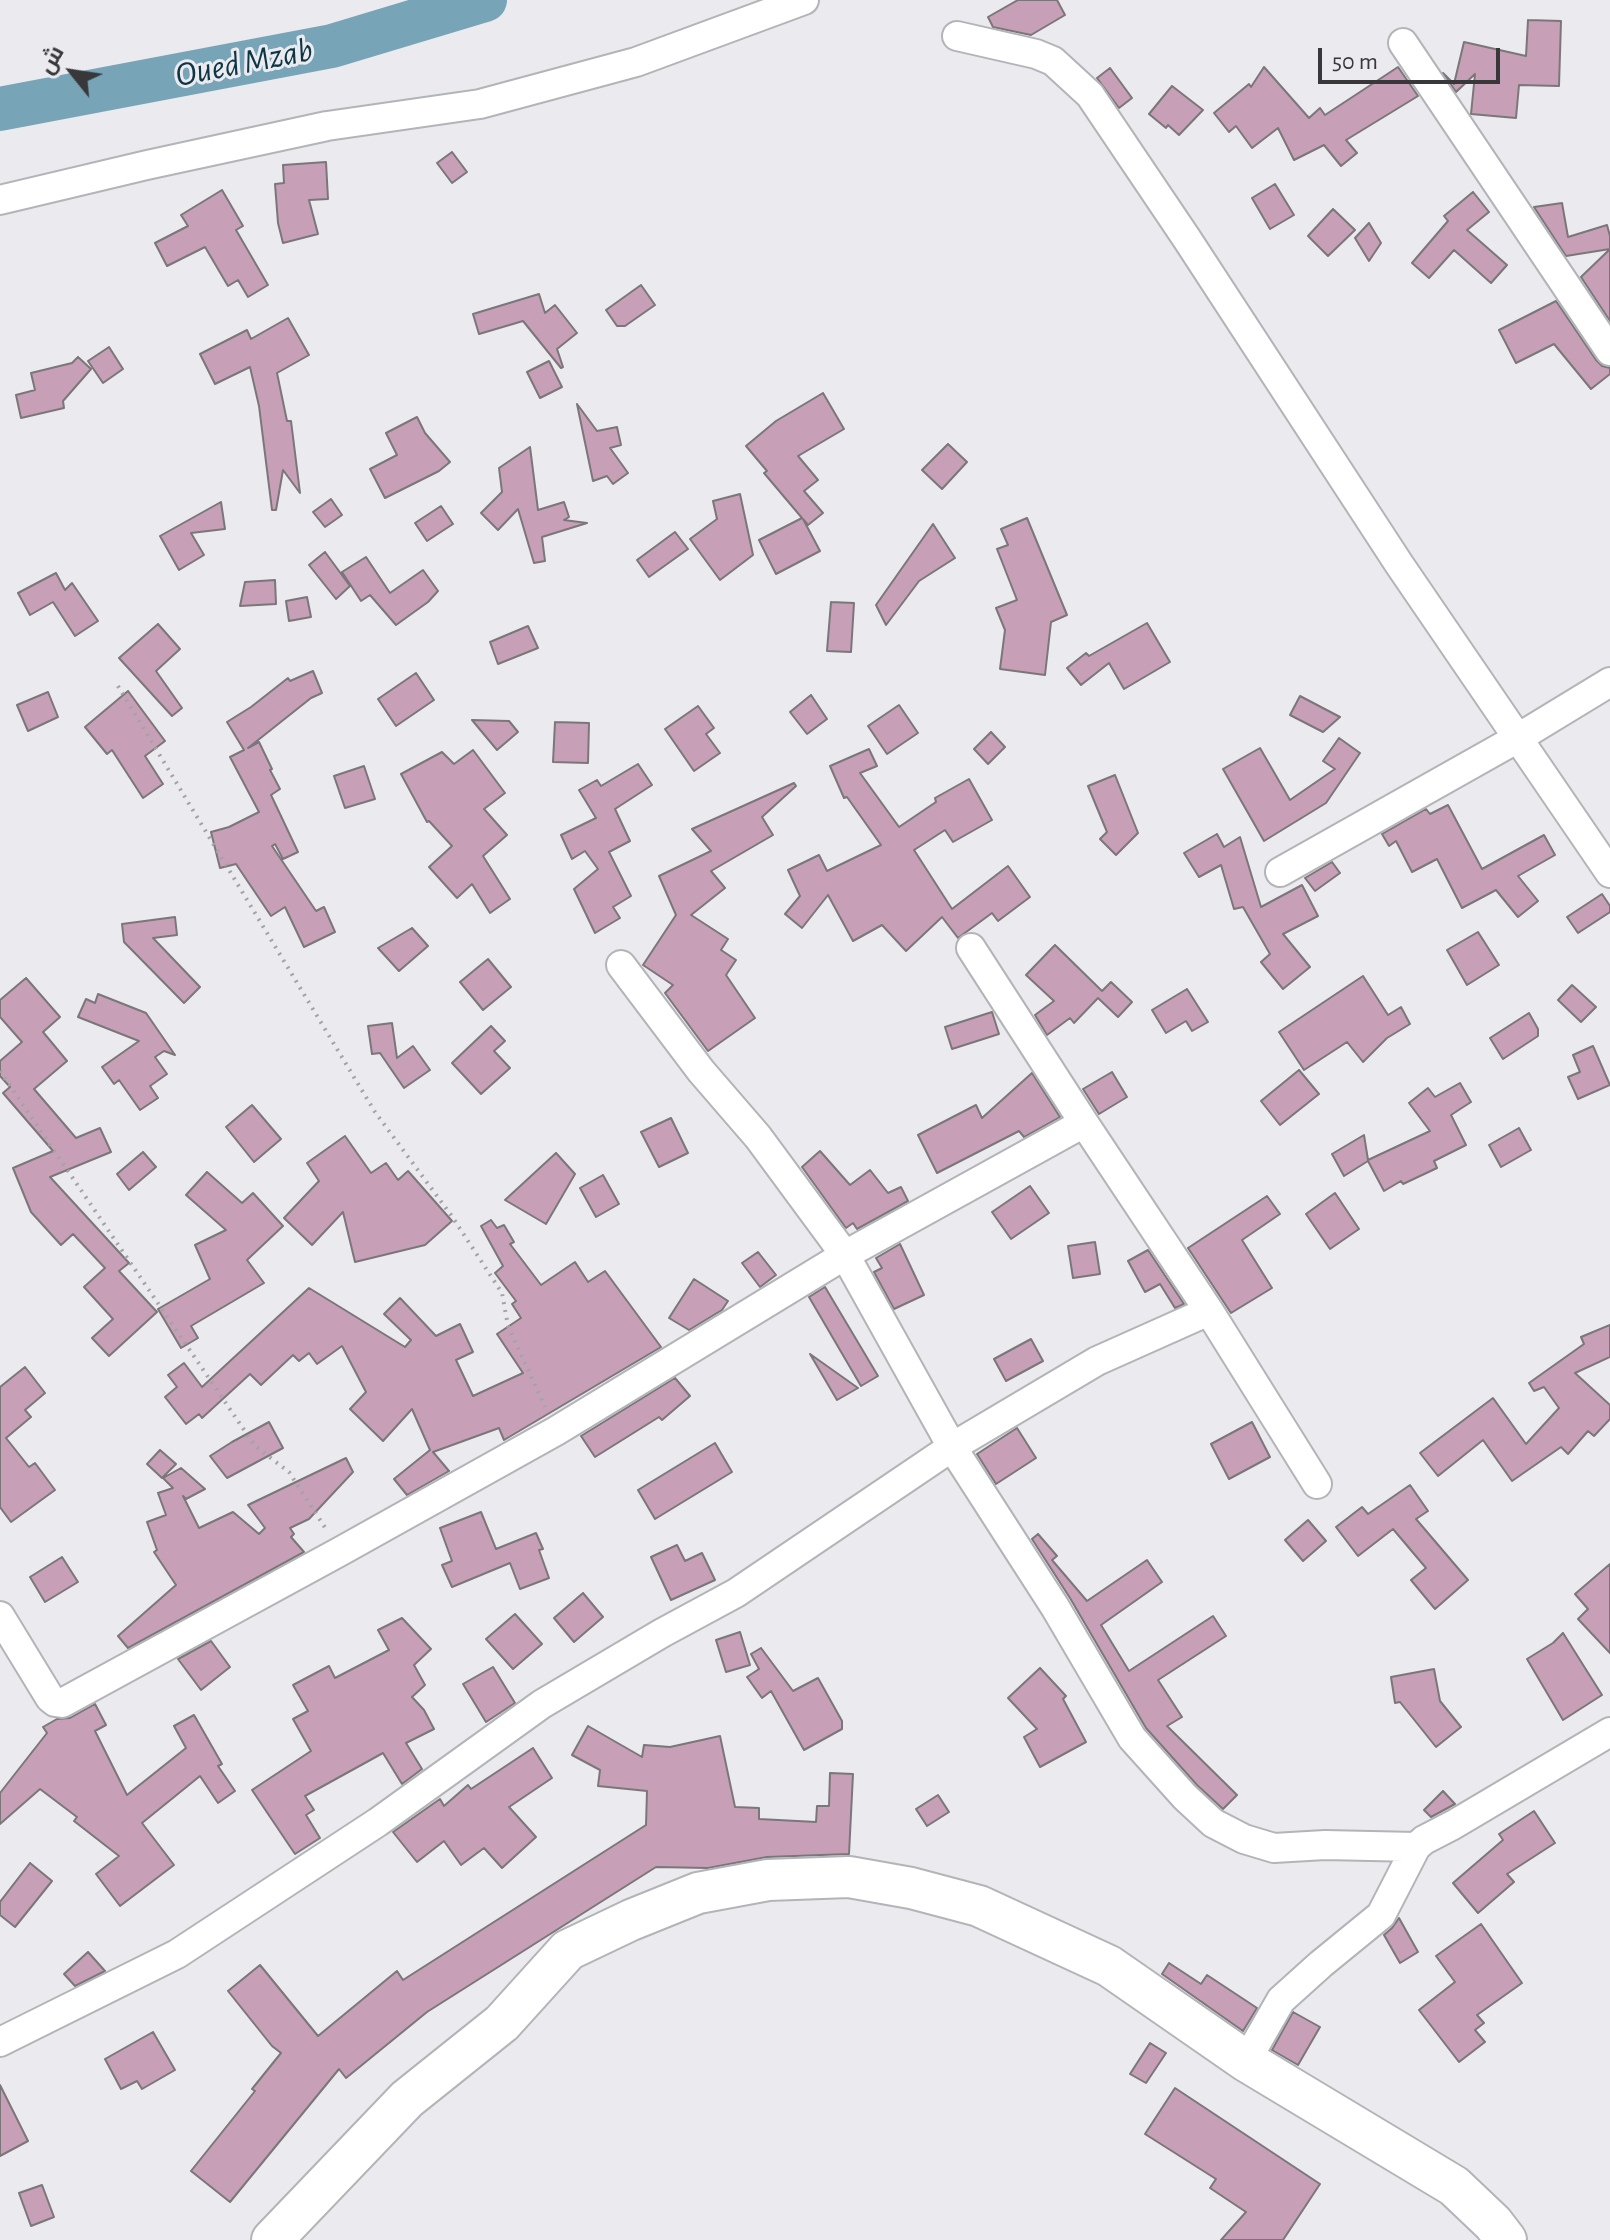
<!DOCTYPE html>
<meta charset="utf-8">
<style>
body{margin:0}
#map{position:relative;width:1610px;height:2240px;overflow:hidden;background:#eaeaef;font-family:"Alegreya Sans",Cairo,sans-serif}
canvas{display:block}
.north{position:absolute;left:32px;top:32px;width:80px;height:80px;-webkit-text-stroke:6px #eaeaef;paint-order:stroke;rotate:300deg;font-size:22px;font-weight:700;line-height:32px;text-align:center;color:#38383a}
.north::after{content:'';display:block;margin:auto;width:28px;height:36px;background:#38383a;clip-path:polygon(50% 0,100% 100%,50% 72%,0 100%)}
.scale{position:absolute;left:1318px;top:48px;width:182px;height:36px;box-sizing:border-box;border:4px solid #38383a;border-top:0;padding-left:10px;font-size:24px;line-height:28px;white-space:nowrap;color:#38383a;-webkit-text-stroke:6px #eaeaef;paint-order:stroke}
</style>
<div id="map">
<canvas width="1610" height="2240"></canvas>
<div class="north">ش</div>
<div class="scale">50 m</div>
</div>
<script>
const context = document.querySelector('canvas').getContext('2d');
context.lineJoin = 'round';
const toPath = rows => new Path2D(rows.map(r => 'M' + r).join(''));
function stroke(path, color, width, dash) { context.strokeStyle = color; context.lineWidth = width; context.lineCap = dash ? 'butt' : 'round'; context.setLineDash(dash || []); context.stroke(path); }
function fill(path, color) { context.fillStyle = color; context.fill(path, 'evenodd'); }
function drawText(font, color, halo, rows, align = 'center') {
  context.font = font + ' "Alegreya Sans",sans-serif'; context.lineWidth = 6; context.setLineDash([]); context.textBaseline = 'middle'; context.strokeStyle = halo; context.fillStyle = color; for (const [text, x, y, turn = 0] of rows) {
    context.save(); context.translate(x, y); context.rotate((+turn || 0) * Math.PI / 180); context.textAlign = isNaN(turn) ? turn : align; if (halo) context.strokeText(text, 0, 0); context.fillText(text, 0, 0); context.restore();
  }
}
const river = toPath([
 [0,109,332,46,485,0]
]);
const building = toPath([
 [1018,0,1057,0,1065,15,1031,35,993,27,988,17,1018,0],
 [1528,20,1561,21,1559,86,1519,85,1516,118,1471,114,1475,74,1456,92,1443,73,1454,84,1464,42,1526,56,1528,20],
 [1264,67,1309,118,1320,108,1325,115,1398,67,1418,96,1346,140,1357,153,1341,166,1324,145,1294,160,1278,128,1252,148,1236,126,1229,132,1214,113,1249,84,1251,87,1264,67],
 [1110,68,1132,98,1119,108,1097,78,1110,68],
 [1172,86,1203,110,1179,135,1168,125,1166,128,1149,114,1172,86],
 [452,152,467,172,452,183,437,163,452,152],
 [326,162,328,199,309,200,318,234,283,243,278,223,275,184,284,183,283,165,326,162],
 [1275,184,1294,215,1270,229,1252,198,1275,184],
 [222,190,243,226,236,230,268,285,248,297,238,280,228,286,205,247,167,266,155,243,188,226,181,215,222,190],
 [1473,192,1489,212,1467,230,1507,265,1491,283,1454,250,1429,278,1412,263,1448,221,1444,216,1473,192],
 [1562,203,1568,237,1607,225,1610,236,1610,249,1566,256,1534,207,1562,203],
 [1333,209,1355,230,1328,256,1308,236,1333,209],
 [1369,223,1381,243,1369,261,1355,238,1369,223],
 [1610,249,1610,321,1581,277,1610,249],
 [641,285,655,305,625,326,617,326,606,310,641,285],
 [539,294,545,313,555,305,577,333,557,349,563,367,561,368,523,321,479,334,473,314,539,294],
 [1556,301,1596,360,1602,366,1610,368,1610,374,1591,389,1554,344,1516,363,1499,330,1556,301],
 [288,318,309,355,277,373,287,421,291,421,300,493,283,470,276,510,272,510,259,406,250,367,215,384,200,354,247,330,251,339,288,318],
 [109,347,123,369,103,383,88,361,109,347],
 [78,357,91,369,63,401,64,408,21,418,16,395,35,390,31,373,72,363,78,357],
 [549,361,562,387,540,398,527,372,549,361],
 [823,393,844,429,798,456,818,480,804,491,823,513,808,525,803,519,820,551,776,574,759,540,802,518,764,473,767,471,746,446,776,421,823,393],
 [577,404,597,431,617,427,621,445,610,448,628,473,613,484,607,476,593,481,577,404],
 [417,417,425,433,450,462,439,471,385,498,370,469,397,455,386,433,417,417],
 [948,444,967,462,942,489,922,470,948,444],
 [530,447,538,510,564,502,569,517,564,520,587,523,542,537,545,561,534,563,518,509,498,530,481,513,502,492,499,468,530,447],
 [740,494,753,555,720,580,690,539,717,519,713,501,740,494],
 [331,499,342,515,325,527,313,512,331,499],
 [221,502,225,529,191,533,204,555,179,570,160,536,221,502],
 [441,506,453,524,427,541,415,523,441,506],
 [1027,518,1067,615,1051,622,1045,675,1000,669,1005,630,996,608,1017,600,997,549,1008,545,1001,529,1027,518],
 [933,524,955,558,919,581,886,625,876,605,933,524],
 [675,532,688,549,649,577,637,560,675,532],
 [325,552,350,586,336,599,309,565,325,552],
 [366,557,390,593,423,570,438,591,428,602,396,625,370,595,361,601,342,572,366,557],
 [56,573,65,590,72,583,98,621,75,636,53,602,30,615,18,593,56,573],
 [275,580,276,604,240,606,245,582,275,580],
 [307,597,311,617,289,621,286,601,307,597],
 [831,602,854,603,851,652,827,651,831,602],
 [1147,623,1170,662,1124,689,1109,663,1081,685,1067,668,1086,653,1089,656,1147,623],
 [158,624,180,649,156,671,182,708,172,716,119,658,158,624],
 [528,626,538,648,498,664,490,642,528,626],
 [313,671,322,693,311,698,248,748,259,742,272,769,270,770,280,789,271,795,298,852,283,859,275,844,272,846,316,911,324,907,335,932,304,947,285,907,271,916,236,864,220,868,211,832,229,827,259,812,230,757,244,750,227,722,251,707,288,678,290,681,313,671],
 [416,673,434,700,396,726,378,699,416,673],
 [128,691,165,741,145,756,163,784,143,798,112,750,107,754,85,727,128,691],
 [48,692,58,717,28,731,17,705,48,692],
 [811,695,827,719,807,734,790,712,811,695],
 [1300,696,1340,717,1323,732,1290,715,1300,696],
 [899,705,918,733,887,754,868,726,899,705],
 [698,706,714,728,706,734,720,753,694,771,665,729,698,706],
 [472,720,509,721,518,732,497,750,472,720],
 [555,722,589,723,588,763,553,762,555,722],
 [991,732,1005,747,988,764,974,749,991,732],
 [1339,738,1360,753,1326,803,1264,841,1223,769,1260,748,1290,800,1335,769,1323,761,1339,738],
 [869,749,877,766,860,773,899,827,936,802,935,798,969,779,992,820,953,842,945,830,914,850,952,909,1008,866,1030,897,998,921,992,913,958,938,942,917,906,951,882,925,853,941,828,895,802,928,785,914,800,896,788,870,819,855,827,871,881,845,847,797,844,798,830,766,869,749],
 [473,750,505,793,484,809,507,835,483,856,510,899,490,913,472,884,457,898,429,867,452,846,429,821,427,822,401,774,442,752,454,764,473,750],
 [638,764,652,785,615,809,630,841,609,852,631,896,613,907,620,918,595,933,574,889,598,869,585,851,572,859,561,835,596,818,579,790,597,780,601,786,638,764],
 [364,766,375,799,345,808,334,776,364,766],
 [1115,775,1138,833,1116,855,1100,839,1107,832,1088,786,1115,775],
 [794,783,796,786,762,817,773,835,711,871,725,888,691,915,728,939,721,950,736,960,726,975,755,1018,708,1051,665,993,673,985,643,965,676,915,659,876,711,851,692,829,794,783],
 [1448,805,1482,869,1544,835,1555,855,1518,876,1538,901,1518,917,1496,890,1462,908,1437,859,1412,872,1396,841,1389,846,1382,834,1426,809,1430,814,1448,805],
 [1217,834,1224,847,1240,837,1261,907,1302,885,1318,916,1283,934,1310,967,1283,989,1261,962,1270,954,1243,907,1234,909,1221,865,1199,877,1184,853,1217,834],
 [1332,862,1340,873,1315,891,1305,878,1332,862],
 [1602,894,1610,906,1610,912,1578,933,1567,917,1602,894],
 [175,917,177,935,153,938,200,987,184,1003,124,942,122,924,175,917],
 [412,928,428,946,399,971,378,948,412,928],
 [1478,932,1499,965,1467,985,1447,950,1478,932],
 [1055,945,1102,991,1111,982,1132,1002,1118,1017,1098,998,1074,1023,1070,1018,1047,1035,1035,1015,1054,1001,1026,975,1055,945],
 [488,959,511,987,483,1010,460,982,488,959],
 [1363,976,1388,1015,1401,1007,1410,1024,1387,1038,1363,1062,1347,1042,1304,1070,1279,1032,1363,976],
 [26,978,60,1017,43,1032,67,1061,34,1089,76,1138,100,1128,111,1152,50,1177,129,1263,119,1271,157,1312,109,1356,92,1338,113,1319,84,1287,105,1268,73,1234,61,1245,31,1212,13,1168,53,1151,3,1093,10,1087,0,1076,0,1061,22,1042,0,1017,0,1000,26,978],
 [1572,985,1596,1007,1581,1022,1558,1000,1572,985],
 [1187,989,1208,1022,1192,1031,1186,1021,1166,1033,1152,1010,1187,989],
 [98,994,146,1013,175,1055,164,1051,155,1057,167,1074,150,1086,158,1098,140,1110,119,1080,114,1084,102,1067,139,1041,78,1017,86,999,95,1003,98,994],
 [992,1012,999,1034,952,1049,945,1027,992,1012],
 [1529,1013,1538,1029,1538,1036,1503,1059,1490,1038,1529,1013],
 [392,1023,397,1058,413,1046,430,1070,404,1088,380,1053,372,1054,368,1026,392,1023],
 [491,1026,505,1041,494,1051,510,1068,481,1094,452,1063,491,1026],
 [1593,1046,1610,1085,1578,1099,1568,1077,1580,1072,1573,1055,1593,1046],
 [1299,1070,1319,1094,1280,1125,1261,1101,1299,1070],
 [1112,1072,1127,1097,1099,1114,1083,1089,1112,1072],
 [1032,1073,1060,1117,1024,1137,1019,1131,937,1173,918,1135,976,1105,982,1118,1032,1073],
 [1460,1083,1471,1102,1451,1115,1466,1145,1434,1161,1437,1168,1403,1184,1401,1181,1384,1191,1368,1161,1344,1176,1332,1154,1364,1135,1368,1160,1430,1131,1409,1103,1428,1088,1435,1097,1460,1083],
 [252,1105,281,1139,254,1162,226,1127,252,1105],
 [671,1118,688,1153,659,1167,641,1132,671,1118],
 [1519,1128,1531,1150,1501,1167,1489,1145,1519,1128],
 [345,1136,371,1173,386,1163,398,1180,408,1171,452,1221,425,1245,355,1262,343,1212,312,1245,284,1218,319,1181,307,1163,345,1136],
 [820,1151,850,1185,870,1170,888,1193,901,1187,908,1201,857,1229,853,1223,846,1228,802,1167,820,1151],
 [143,1152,156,1167,129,1190,117,1174,143,1152],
 [556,1153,575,1174,546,1224,505,1200,556,1153],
 [207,1172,242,1203,253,1193,283,1226,247,1260,264,1283,191,1326,198,1338,181,1348,158,1309,210,1279,195,1245,226,1230,186,1195,207,1172],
 [603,1175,619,1204,596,1217,580,1188,603,1175],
 [1030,1186,1049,1213,1011,1239,992,1212,1030,1186],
 [1335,1193,1359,1229,1330,1249,1306,1214,1335,1193],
 [1267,1196,1280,1214,1242,1240,1272,1288,1231,1313,1188,1248,1267,1196],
 [491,1220,497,1228,504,1225,514,1242,510,1244,541,1285,575,1262,588,1282,605,1271,661,1347,504,1440,499,1428,433,1452,449,1471,407,1495,394,1479,430,1450,412,1409,383,1441,350,1409,366,1392,342,1346,317,1364,309,1353,299,1361,293,1355,261,1385,250,1374,202,1418,199,1414,186,1424,165,1397,177,1387,168,1375,184,1363,202,1387,309,1288,405,1347,411,1340,384,1314,400,1298,436,1336,460,1324,473,1352,456,1360,473,1396,523,1373,497,1334,521,1318,512,1304,516,1301,495,1273,503,1266,481,1226,491,1220],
 [1095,1242,1100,1274,1073,1278,1068,1246,1095,1242],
 [900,1244,924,1295,894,1309,874,1272,882,1268,876,1258,900,1244],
 [1148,1250,1184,1304,1175,1308,1160,1284,1145,1292,1128,1261,1148,1250],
 [758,1252,776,1275,760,1287,742,1263,758,1252],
 [694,1279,728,1301,722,1310,689,1330,669,1318,694,1279],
 [825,1287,878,1376,861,1386,809,1297,825,1287],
 [1610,1325,1610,1357,1575,1373,1610,1405,1610,1419,1594,1436,1588,1431,1568,1454,1561,1447,1512,1481,1483,1440,1438,1476,1420,1453,1493,1398,1526,1444,1559,1408,1544,1387,1534,1391,1529,1383,1584,1344,1581,1337,1610,1325],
 [1031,1339,1043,1361,1006,1381,994,1359,1031,1339],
 [810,1354,858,1388,837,1400,810,1354],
 [25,1367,45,1393,25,1410,31,1417,6,1438,29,1467,35,1463,55,1490,11,1522,0,1507,0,1387,25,1367],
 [675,1378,690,1396,662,1420,659,1417,595,1457,581,1436,675,1378],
 [269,1422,283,1448,227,1478,210,1456,232,1442,269,1422],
 [1252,1422,1270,1457,1229,1479,1211,1444,1252,1422],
 [1017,1428,1036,1458,996,1484,977,1454,1017,1428],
 [715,1443,732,1472,655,1519,638,1490,715,1443],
 [160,1450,176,1464,162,1478,147,1464,160,1450],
 [346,1458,353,1472,309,1519,290,1528,294,1534,291,1537,304,1552,128,1648,118,1636,176,1585,154,1552,157,1550,147,1522,166,1515,158,1493,173,1488,163,1478,181,1468,205,1489,186,1499,183,1496,199,1528,233,1512,259,1534,265,1528,248,1505,346,1458],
 [1410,1485,1428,1511,1416,1519,1468,1580,1435,1609,1411,1580,1426,1568,1393,1529,1358,1556,1336,1527,1362,1507,1368,1514,1410,1485],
 [481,1512,496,1549,536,1533,543,1549,539,1550,549,1578,520,1589,510,1563,452,1587,442,1565,452,1561,440,1528,481,1512],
 [1308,1520,1326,1541,1303,1561,1285,1540,1308,1520],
 [1038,1534,1057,1556,1052,1560,1087,1601,1147,1560,1162,1582,1101,1625,1129,1671,1213,1616,1226,1636,1158,1680,1182,1717,1167,1726,1237,1795,1223,1809,1197,1785,1146,1728,1070,1598,1032,1539,1038,1534],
 [677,1545,685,1561,702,1553,715,1580,671,1600,651,1557,677,1545],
 [62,1557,78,1582,45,1602,30,1577,62,1557],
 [1610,1564,1610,1653,1578,1619,1588,1609,1575,1594,1610,1564],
 [583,1593,603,1617,574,1642,554,1618,583,1593],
 [515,1614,542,1644,513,1669,486,1639,515,1614],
 [402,1618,431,1649,414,1665,425,1685,412,1697,424,1710,434,1729,406,1743,422,1769,402,1784,383,1753,305,1796,314,1810,306,1815,320,1838,295,1854,252,1790,311,1751,293,1719,308,1711,293,1685,329,1666,335,1678,389,1650,378,1630,402,1618],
 [740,1632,750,1665,726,1672,716,1640,740,1632],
 [1563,1633,1602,1695,1563,1720,1527,1659,1553,1643,1563,1633],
 [211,1641,230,1667,201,1690,178,1659,211,1641],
 [761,1648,793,1691,818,1678,842,1721,842,1729,804,1750,771,1691,762,1698,747,1677,759,1669,751,1654,761,1648],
 [493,1667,515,1703,486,1722,463,1684,493,1667],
 [1040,1668,1066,1696,1063,1699,1086,1742,1040,1767,1024,1737,1037,1729,1008,1698,1040,1668],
 [1434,1669,1440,1701,1461,1727,1436,1747,1400,1702,1395,1703,1391,1677,1434,1669],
 [95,1704,106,1725,95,1731,127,1795,186,1748,174,1726,194,1715,222,1764,218,1766,235,1791,218,1803,200,1776,142,1823,174,1865,120,1906,96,1874,119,1856,74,1821,77,1817,40,1789,0,1824,0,1793,47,1733,43,1727,57,1719,70,1718,95,1704],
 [588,1726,642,1757,644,1745,670,1747,720,1736,735,1807,759,1808,759,1819,816,1822,817,1806,829,1806,830,1773,853,1774,849,1854,767,1857,708,1868,656,1867,427,2012,346,2078,339,2069,230,2202,191,2171,255,2091,252,2089,281,2053,272,2046,228,1991,260,1965,318,2036,397,1971,403,1980,646,1825,647,1791,598,1786,600,1770,572,1755,588,1726],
 [533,1748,552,1778,509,1807,536,1837,502,1868,484,1848,461,1865,444,1841,417,1862,393,1832,440,1799,444,1806,468,1785,471,1789,533,1748],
 [1443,1791,1455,1804,1431,1817,1424,1810,1443,1791],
 [938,1795,949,1812,927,1826,916,1809,938,1795],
 [1534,1811,1555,1843,1507,1874,1514,1882,1478,1913,1453,1883,1503,1840,1499,1834,1534,1811],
 [30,1863,52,1881,15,1927,0,1915,0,1902,30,1863],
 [1399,1918,1418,1952,1400,1963,1384,1935,1392,1928,1399,1918],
 [1481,1924,1522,1983,1477,2015,1484,2023,1475,2030,1485,2042,1459,2062,1419,2010,1455,1982,1436,1956,1481,1924],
 [88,1952,105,1971,75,1986,64,1974,88,1952],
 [1169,1963,1201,1984,1207,1975,1257,2008,1243,2031,1162,1974,1169,1963],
 [1293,2012,1320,2027,1298,2065,1272,2050,1293,2012],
 [153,2032,175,2070,142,2089,137,2081,121,2089,105,2059,153,2032],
 [1150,2043,1166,2053,1146,2083,1130,2074,1150,2043],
 [0,2085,28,2141,0,2156,0,2085],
 [1175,2088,1320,2184,1283,2240,1221,2240,1246,2212,1210,2188,1216,2179,1145,2134,1175,2088],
 [42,2185,54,2217,31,2226,19,2193,42,2185]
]);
const path = toPath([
 [118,686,375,1112,451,1215,502,1293,508,1326,545,1407],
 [0,1071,255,1446,289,1472,326,1529]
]);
const street = toPath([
 [957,36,1036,54,1053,61,1090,95,1187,239,1399,564,1610,873],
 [1403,43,1610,351],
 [0,200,147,165,327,126,480,104,636,62,804,0],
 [1280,872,1518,738,1610,682],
 [971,948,1084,1123,1209,1311,1317,1484],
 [621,965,701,1071,758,1137,845,1255,952,1447,1055,1607,1132,1738,1185,1797,1213,1823,1244,1839,1274,1848,1325,1845,1416,1847],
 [0,1616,50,1698,55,1702,62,1703,341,1551,556,1431,845,1255,1084,1123],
 [0,2042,177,1954,378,1822,542,1704,662,1633,736,1593,952,1447,1097,1361,1209,1311],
 [1246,2061,1281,2000,1321,1964,1381,1915,1416,1847,1424,1840,1453,1825,1610,1732]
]);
const secondary = toPath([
 [272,2240,407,2099,502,2023,568,1950,631,1920,698,1893,768,1880,849,1877,911,1888,979,1906,1109,1966,1246,2061,1454,2186,1493,2223,1506,2240]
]);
const waterNames = [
 ["Oued Mzab",244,63,-11]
];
stroke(river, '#77a4b7', 44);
fill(building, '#c7a0b8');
stroke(building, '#7b7679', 2);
stroke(street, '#b3b4b8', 32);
stroke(secondary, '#b3b4b8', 44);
stroke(path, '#a3a3a7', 4, [2, 6]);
stroke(street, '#fff', 28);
stroke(secondary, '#fff', 40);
drawText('italic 34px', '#0c3645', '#eaeaef', waterNames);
</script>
